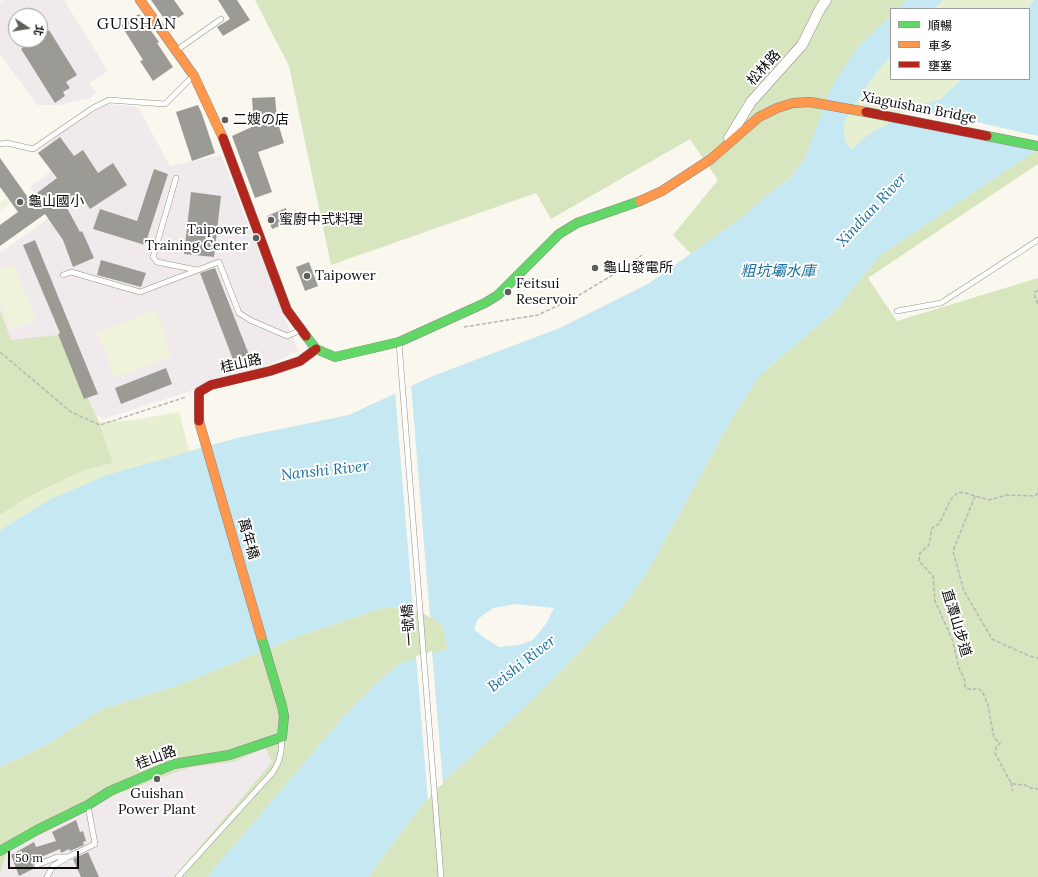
<!DOCTYPE html>
<meta charset="utf-8">
<style>
body{margin:0}
#map{position:relative;width:1038px;height:877px;overflow:hidden;background:#faf7ef;font-family:Lora,"Noto Sans TC",serif}
canvas{display:block}
.legend{position:absolute;left:890px;top:8px;width:140px;height:72px;box-sizing:border-box;background:#fff;border:1px solid #9d9d9d;margin:0;padding:5px 7px;list-style:none;font-size:12px;color:#0b0b0b}
.legend li{display:flex;align-items:center;gap:8px;height:20px}
.legend b{width:20px;border:1px solid #9d9d9d}
.north{position:absolute;left:8px;top:8px;width:40px;height:40px;box-sizing:border-box;background:#fff;border:1px solid #9d9d9d;border-radius:50%;rotate:102deg;font-size:11px;font-weight:700;line-height:16px;text-align:center;color:#0b0b0b}
.north::after{content:'';display:block;margin:auto;width:14px;height:18px;background:#5f5e5b;clip-path:polygon(50% 0,100% 100%,50% 72%,0 100%)}
.scale{position:absolute;left:8px;top:851px;width:71px;height:18px;box-sizing:border-box;border:2px solid #0b0b0b;border-top:0;padding-left:5px;font-size:12px;line-height:14px;white-space:nowrap;color:#0b0b0b;-webkit-text-stroke:3px #fff;paint-order:stroke}
</style>
<div id="map">
<canvas width="1038" height="877"></canvas>
<ul class="legend">
<li><b style="height:5px;background:#63d668"></b>順暢</li>
<li><b style="height:5px;background:#ff974d"></b>車多</li>
<li><b style="height:5px;background:#b3261e"></b>壅塞</li>
</ul>
<div class="north">北</div>
<div class="scale">50 m</div>
</div>
<script>
const context = document.querySelector('canvas').getContext('2d');
context.lineJoin = 'round';
function fill(path, color) { context.fillStyle = color; context.fill(path, 'evenodd'); }
const toPath = rows => new Path2D(rows.map(r => 'M' + r).join(''));
function stroke(path, color, width, dash) { context.strokeStyle = color; context.lineWidth = width; context.lineCap = dash ? 'butt' : 'round'; context.setLineDash(dash || []); context.stroke(path); }
function drawText(font, color, halo, rows, align = 'center') {
  context.font = font + ' Lora,"Noto Sans TC","Noto Sans JP",serif'; context.lineWidth = 4; context.setLineDash([]); context.textBaseline = 'middle'; context.strokeStyle = halo; context.fillStyle = color; for (const [text, x, y, turn = 0] of rows) {
    context.save(); context.translate(x, y); context.rotate((+turn || 0) * Math.PI / 180); context.textAlign = isNaN(turn) ? turn : align; if (halo) context.strokeText(text, 0, 0); context.fillText(text, 0, 0); context.restore();
  }
}
const industrial = toPath([
 [4,0,64,0,108,71,89,83,96,93,90,98,59,105,37,105,0,54,0,3],
 [16,16,40,16,40,40,16,40],
 [107,104,138,107,170,166,221,155,298,351,260,369,103,419,64,395,0,342,0,253,50,217,30,187,51,171,37,152,61,133],
 [265,748,272,762,174,877,0,877,0,873,7,852,118,794,191,767]
]);
const green = toPath([
 [906,0,1034,0,1027,9,897,9],
 [891,15,891,79,962,79,940,99,717,342,51,499,0,530,0,515,23,500,85,470,113,463,99,422,135,420,179,412,189,451,237,438,349,415,433,376,560,328,648,284,745,215,805,157,816,130]
]);
const forest = toPath([
 [255,0,906,0,897,9,891,9,891,15,857,48,816,130,805,157,789,178,767,195,745,215,724,230,691,254,673,235,718,180,690,139,551,219,536,193,331,265,289,66],
 [1038,149,1038,164,868,278,897,321,1038,278,1038,877,368,877,434,789,471,757,531,701,620,610,645,576,734,415,760,375,835,311,879,256],
 [0,310,11,340,58,335,99,422,113,463,85,470,49,487,23,500,0,515],
 [404,606,424,611,442,625,448,649,401,663,382,678,345,715,207,877,174,877,272,762,265,748,234,762,191,767,118,794,7,852,0,873,0,767,46,745,102,709,176,686,302,635,379,609]
]);
const pitch = toPath([
 [6,198,10,204,0,211,0,202],
 [14,265,36,320,11,330,0,303,0,270],
 [156,309,172,356,115,378,98,333]
]);
const water = toPath([
 [906,0,943,0,934,9,897,9],
 [1034,0,1038,0,1038,149,879,256,835,311,760,375,734,415,645,576,620,610,531,701,471,757,434,789,368,877,207,877,345,715,382,678,401,663,448,649,442,625,424,611,404,606,379,609,302,635,176,686,102,709,46,745,0,767,0,530,51,499,107,475,237,438,349,415,433,376,560,328,648,284,724,230,745,215,767,195,790,178,805,157,832,86,857,48,891,15,891,56,876,73,864,90,843,124,845,141,851,150,868,135,919,106,940,99,962,79,1029,79,1029,9,1027,9],
 [516,604,554,608,546,624,533,640,519,645,499,647,483,637,474,629,478,619,493,608]
]);
const pier = toPath([
 [910,109,946,115,1038,136,1038,150,890,120],
 [411,384,430,618,423,613,413,610,395,391],
 [432,651,443,784,435,790,428,800,416,656]
]);
const building = toPath([
 [151,0,174,0,184,14,168,24],
 [218,0,237,0,250,20,223,36,217,27,230,19],
 [139,14,159,42,157,43,173,67,153,81,140,61,143,60,121,25],
 [49,30,77,75,66,82,70,88,63,92,65,96,55,103,21,49,34,40,40,40,40,36],
 [275,97,277,120,284,143,258,152,272,192,255,198,232,136,254,126,252,98],
 [198,105,202,114,215,153,192,161,176,112],
 [60,137,74,156,83,150,98,173,113,163,127,185,90,209,82,197,67,208,80,232,82,231,94,258,73,267,63,240,45,214,0,246,0,225,18,212,0,187,0,158,29,199,57,178,38,153],
 [154,169,168,174,145,245,93,229,100,209,137,221],
 [191,192,221,196,214,257,184,254],
 [286,208,291,221,272,229,267,216],
 [35,240,98,394,84,399,58,334,60,333,23,245],
 [101,260,146,273,141,287,97,275],
 [309,262,318,286,305,291,296,267],
 [215,268,253,365,243,369,237,370,200,273],
 [166,368,172,384,121,404,115,388],
 [76,820,80,832,83,831,86,841,83,842,84,845,70,851,69,849,61,853,60,849,34,860,33,866,35,868,19,876,11,855,34,842,36,847,56,841,52,832],
 [88,852,99,877,81,877,73,859]
]);
const path = toPath([
 [1038,290,1035,292,1035,297,1038,304],
 [464,327,538,315,576,297,616,273,642,255],
 [0,352,71,412,100,425,186,397],
 [1038,493,1035,496,1007,495,989,500,965,493,958,492,951,499,939,524,932,528,929,545,920,553,919,561,933,576,935,601,952,639,959,668,965,681,965,687,971,690,977,688,982,691,988,705,994,738,1000,743,996,747,995,753,1011,783,1018,785,1023,784,1031,788,1038,789],
 [975,496,953,551,964,591,992,639,1029,656,1038,658],
 [1011,783,1013,791]
]);
const lane = toPath([
 [177,50,221,19],
 [0,144,7,143,33,149,93,108,109,100,165,104,193,76],
 [176,178,153,257,157,262,197,270],
 [63,275,71,272,140,292,219,262,239,313,250,320,287,336,299,331],
 [897,311,941,303,1038,240],
 [399,343,441,877],
 [37,865,57,857,67,857],
 [47,877,53,866,68,857,95,844,88,806],
 [178,877,273,772,278,763,281,752,282,738]
]);
const street = toPath([
 [729,138,751,102,802,45,820,9,826,0]
]);
const fast = toPath([
 [987,136,1038,146],
 [306,336,316,349,335,357,399,342,485,303,498,295,559,234,577,223,640,201],
 [0,851,37,830,88,805,110,791,174,764,229,755,282,737,284,716,282,706,261,636]
]);
const slow = toPath([
 [140,0,194,76,223,138],
 [640,201,662,191,711,159,759,117,777,108,793,103,810,102,866,112],
 [199,421,261,636]
]);
const jam = toPath([
 [866,112,987,136],
 [223,138,287,310,306,336],
 [199,421,199,392,211,385,270,371,300,361,316,349]
]);
const markers = [
 [225,120,4,"#5f5e5b"],
 [20,202,4,"#5f5e5b"],
 [271,220,4,"#5f5e5b"],
 [256,238,4,"#5f5e5b"],
 [595,268,4,"#5f5e5b"],
 [307,276,4,"#5f5e5b"],
 [508,292,4,"#5f5e5b"],
 [157,779,4,"#5f5e5b"]
];
const streetNames = [
 ["松林路",764,68,-48],
 ["Xiaguishan Bridge",919,108,11],
 ["桂山路",241,364,-13],
 ["萬年橋",248,539,74],
 ["直潭山步道",956,623,73],
 ["一號橋",409,625,-94],
 ["桂山路",156,758,-20]
];
const poiNames = [
 ["二嫂の店",233,120],
 ["龜山國小",28,202],
 ["蜜廚中式料理",279,220],
 ["Taipower",248,230,"right"],
 ["Training Center",248,246,"right"],
 ["龜山發電所",603,268],
 ["Taipower",315,276],
 ["Feitsui",516,284],
 ["Reservoir",516,300],
 ["Guishan",157,794,"center"],
 ["Power Plant",157,810,"center"]
];
const waterNames = [
 ["Xindian River",872,210,-47],
 ["粗坑壩水庫",778,272],
 ["Nanshi River",325,471,-6],
 ["Beishi River",522,664,-38]
];
const quarterNames = [
 ["GUISHAN",137,24]
];
fill(industrial, '#f0eaed');
fill(green, '#e6efcf');
fill(forest, '#d7e6be');
fill(pitch, '#eef3d9');
fill(water, '#c6e8f3');
fill(pier, '#faf7ef');
fill(building, '#9c9a95');
stroke(lane, '#93918e', 6);
stroke(street, '#93918e', 11);
stroke(fast, '#898884', 10);
stroke(slow, '#898884', 10);
stroke(jam, '#898884', 10);
stroke(path, '#b7b6b5', 1.5, [4, 2]);
stroke(lane, '#fefefd', 5);
stroke(street, '#fefefd', 10);
stroke(fast, '#63d668', 9);
stroke(slow, '#ff974d', 9);
stroke(jam, '#b3261e', 9);
for (const [x, y, r, color] of markers) { const dot = new Path2D(); dot.arc(x, y, r, 0, 2 * Math.PI); context.fillStyle = color; context.fill(dot); stroke(dot, '#fff', 1.5); }
drawText('14px', '#0b0b0b', '#fff', streetNames);
drawText('14px', '#0b0b0b', '#fff', poiNames, 'left');
drawText('italic 15px', '#176f9b', '#fff', waterNames);
context.letterSpacing = '1px';
drawText('16px', '#0b0b0b', '#fff', quarterNames);
context.letterSpacing = '0px';
</script>
